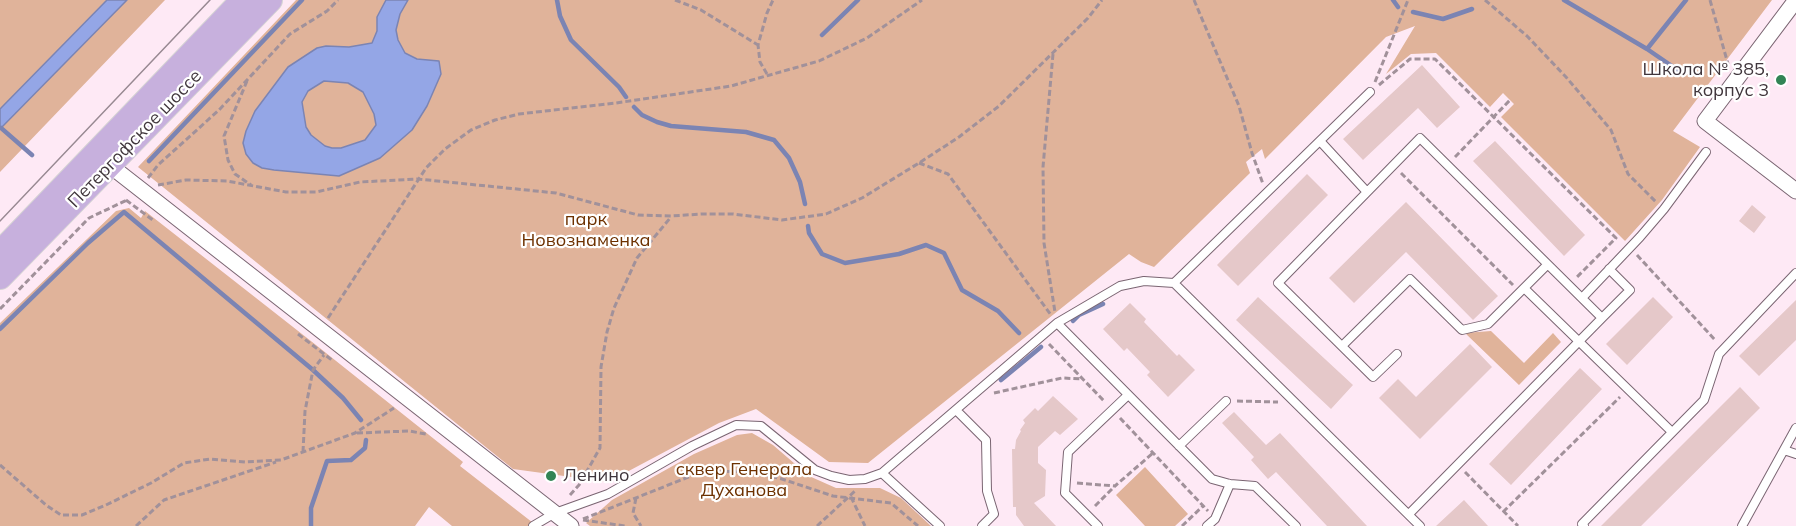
<!DOCTYPE html>
<meta charset="utf-8">
<style>
body{margin:0}
canvas{display:block;background:#fee9f5}
</style>
<canvas width="1796" height="526"></canvas>
<script>
const context = document.querySelector('canvas').getContext('2d');
context.lineJoin = 'round';
function fill(path, color) { context.fillStyle = color; context.fill(path, 'evenodd'); }
const toPath = rows => new Path2D(rows.map(r => 'M' + r).join(''));
function stroke(path, color, width, dash) { context.strokeStyle = color; context.lineWidth = width; context.lineCap = dash ? 'butt' : 'round'; context.setLineDash(dash || []); context.stroke(path); }
function drawText(font, color, halo, rows, align = 'center') {
  context.font = font + ' Mulish,sans-serif'; context.lineWidth = 4.5; context.setLineDash([]); context.textBaseline = 'middle'; context.strokeStyle = halo; context.fillStyle = color; for (const [text, x, y, turn = 0] of rows) {
    context.save(); context.translate(x, y); context.rotate((+turn || 0) * Math.PI / 180); context.textAlign = isNaN(turn) ? turn : align; if (halo) context.strokeText(text, 0, 0); context.fillText(text, 0, 0); context.restore();
  }
}
const green = toPath([
 [0,0,107,0,0,109],
 [127,0,165,0,0,172,0,129],
 [296,0,1772,0,1673,131,1700,147,1662,200,1625,241,1501,117,1514,104,1503,93,1490,107,1436,53,1411,54,1386,74,1415,26,1386,37,1265,159,1262,149,1246,162,1250,173,1154,267,1141,262,1129,254,868,463,829,462,756,409,719,423,608,482,513,469,138,167],
 [129,208,141,218,145,211,316,345,463,462,460,466,537,526,452,526,429,507,415,526,0,526,0,323,116,211],
 [1491,331,1524,363,1553,333,1561,342,1519,385,1465,333],
 [752,433,773,445,809,476,836,488,880,488,901,498,931,526,590,526,586,523,612,500,694,454,737,435],
 [1145,467,1188,514,1175,526,1145,526,1116,495]
]);
const water = toPath([
 [107,0,127,0,0,129,0,109,107,0],
 [386,0,408,0,400,14,396,30,398,40,405,53,417,59,439,61,441,74,427,106,412,130,380,158,339,176,274,170,262,168,253,163,246,154,243,143,246,131,255,111,288,67,317,48,326,46,349,47,372,43,377,31,377,17,386,0],
 [324,81,348,83,363,92,374,114,376,125,365,140,341,148,332,148,325,146,311,135,306,127,302,102,308,91,324,81]
]);
const stream = toPath([
 [557,0,560,16,571,40,619,87,626,97],
 [1393,0,1398,7],
 [1564,0,1647,49,1682,73],
 [1413,12,1443,19,1472,9],
 [822,35,858,0],
 [1647,49,1686,0],
 [634,107,642,115,657,122,671,126,746,132,774,140,789,158,800,182,805,204],
 [1,128,32,155],
 [149,161,302,0],
 [808,226,809,233,822,254,845,263,899,254,926,245,944,253,962,290,998,311,1019,333],
 [1073,321,1079,315,1103,304],
 [0,329,88,243,124,212,313,370,343,398,361,420],
 [1001,380,1041,347],
 [311,526,311,508,327,461,351,460,365,448,366,440]
]);
const building = toPath([
 [1422,65,1460,107,1437,128,1418,108,1363,160,1343,139],
 [1495,141,1585,235,1564,256,1473,161],
 [1307,174,1328,195,1238,286,1217,265],
 [1406,202,1498,296,1473,320,1406,252,1354,303,1329,278],
 [1752,205,1766,217,1754,233,1739,221],
 [1258,297,1353,385,1331,409,1236,320],
 [1653,297,1673,317,1627,365,1606,344],
 [1796,300,1796,340,1759,376,1739,356],
 [1130,303,1146,319,1144,322,1177,356,1179,354,1195,370,1168,397,1147,375,1150,372,1127,348,1124,351,1103,329],
 [1470,344,1492,367,1420,439,1379,398,1398,379,1416,397],
 [1580,368,1602,389,1511,485,1489,464],
 [1740,387,1760,408,1641,526,1601,526],
 [1053,396,1078,419,1060,435,1055,431,1038,447,1038,463,1046,470,1045,496,1034,503,1056,526,1024,526,1016,515,1016,507,1013,507,1012,449,1015,449,1016,440,1021,431,1020,430,1025,423,1023,420,1035,408,1038,411],
 [1234,412,1266,445,1280,433,1367,526,1327,526,1276,472,1268,479,1251,460,1254,457,1222,423],
 [1464,500,1488,526,1436,526]
]);
const path = toPath([
 [675,0,701,10,758,45],
 [1194,0,1239,106,1252,153,1263,184],
 [1485,0,1527,36,1566,77,1611,130,1628,174,1656,202],
 [1710,0,1728,64],
 [1053,54,1043,167,1044,243,1055,312],
 [767,74,760,62,758,45,767,13,773,0],
 [247,81,224,136,228,160,235,174,251,185],
 [1375,82,1408,0],
 [1379,85,1410,59,1435,59,1616,238,1576,278],
 [1455,157,1510,100],
 [919,163,948,174,1051,315],
 [1401,173,1513,285],
 [148,178,158,165,219,110,290,34,327,11,338,0],
 [158,185,186,180,227,181,286,192,316,192,360,182,418,179,556,193,638,215,671,216,702,214,733,214,782,220,826,214,862,198,919,163,959,137,999,106,1088,18,1102,0],
 [126,200,154,221],
 [1637,255,1716,341],
 [0,309,89,218,127,200],
 [328,318,426,168,445,149,471,130,495,120,519,114,616,103,731,86,819,61,867,38,922,0],
 [298,334,333,361],
 [1049,344,1105,402],
 [994,393,1062,378,1082,379],
 [1237,401,1278,402],
 [1120,418,1208,511],
 [357,433,409,431,426,434],
 [303,452,305,411,313,370,324,355],
 [0,465,46,505,61,515,82,515,106,505,151,483,184,463,210,459,245,462,281,460,355,433,394,408],
 [1465,472,1518,526],
 [1077,483,1115,486,1153,453],
 [570,495,579,485,600,448,601,367,607,332,614,308,637,258,671,217],
 [851,497,865,526],
 [636,498,633,513,641,526],
 [1095,506,1115,486],
 [1503,512,1620,397],
 [583,519,701,472,748,471,782,479,833,496,891,503,918,526],
 [583,520,625,526],
 [136,526,164,500,276,462],
 [817,526,855,491],
 [1182,526,1203,506]
]);
const service = toPath([
 [1320,141,1367,192],
 [1174,283,1370,92],
 [1524,288,1672,432],
 [1582,298,1640,237,1664,209,1706,152],
 [1057,323,1212,479,1230,484,1255,486,1296,526],
 [1342,346,1410,279,1462,330,1488,324,1547,265],
 [1397,354,1373,377,1278,283,1420,138,1602,318,1630,290,1609,269],
 [957,411,986,440,987,491,994,514,982,526],
 [1179,446,1226,401],
 [1784,450,1796,454],
 [882,473,940,526],
 [1409,514,1602,318],
 [533,526,555,513,608,494,692,446,736,425,761,426,815,470,831,476,849,480,865,479,882,473,1057,323,1120,286,1144,281,1174,283,1420,526],
 [1098,526,1065,493,1068,452,1128,395],
 [1207,526,1215,519,1230,484],
 [1584,526,1582,524,1704,400,1719,354,1796,273],
 [1742,526,1796,428]
]);
const minor = toPath([
 [1796,0,1705,121,1796,191],
 [103,160,571,526]
]);
const primary = toPath([
 [0,253,243,0],
 [0,277,270,0]
]);
const tram = toPath([
 [0,221,210,0]
]);
const markers = [
 [1781,80,6,"#328455"],
 [551,476,6,"#328455"]
];
const poiNames = [
 ["Школа № 385,",1769,70],
 ["корпус 3",1769,91],
 ["Ленино",563,476,"left"]
];
const streetNames = [
 ["Петергофское шоссе",135,139,-46]
];
const parkNames = [
 ["парк",586,220],
 ["Новознаменка",586,241],
 ["сквер Генерала",744,470],
 ["Духанова",744,491]
];
fill(green, '#e0b39a');
fill(water, '#94a6e6');
stroke(water, '#7b84b3', 1.5);
stroke(stream, '#7b84b3', 4.5);
fill(building, '#e5c8c9');
stroke(service, '#7a6572', 10);
stroke(minor, '#7a6572', 17);
stroke(primary, '#d5d3d4', 26);
stroke(path, '#a1919a', 3, [6, 3]);
stroke(service, '#fff', 8);
stroke(minor, '#fff', 15);
stroke(primary, '#c7b0dd', 24);
stroke(tram, '#988992', 1.5);
for (const [x, y, r, color] of markers) { const dot = new Path2D(); dot.arc(x, y, r, 0, 2 * Math.PI); context.fillStyle = color; context.fill(dot); stroke(dot, '#fff', 2); }
drawText('18px', '#40363c', '#fff', poiNames, 'right');
drawText('18px', '#40363c', '#fff', streetNames);
drawText('18px', '#6d3100', '#fff', parkNames);
</script>
